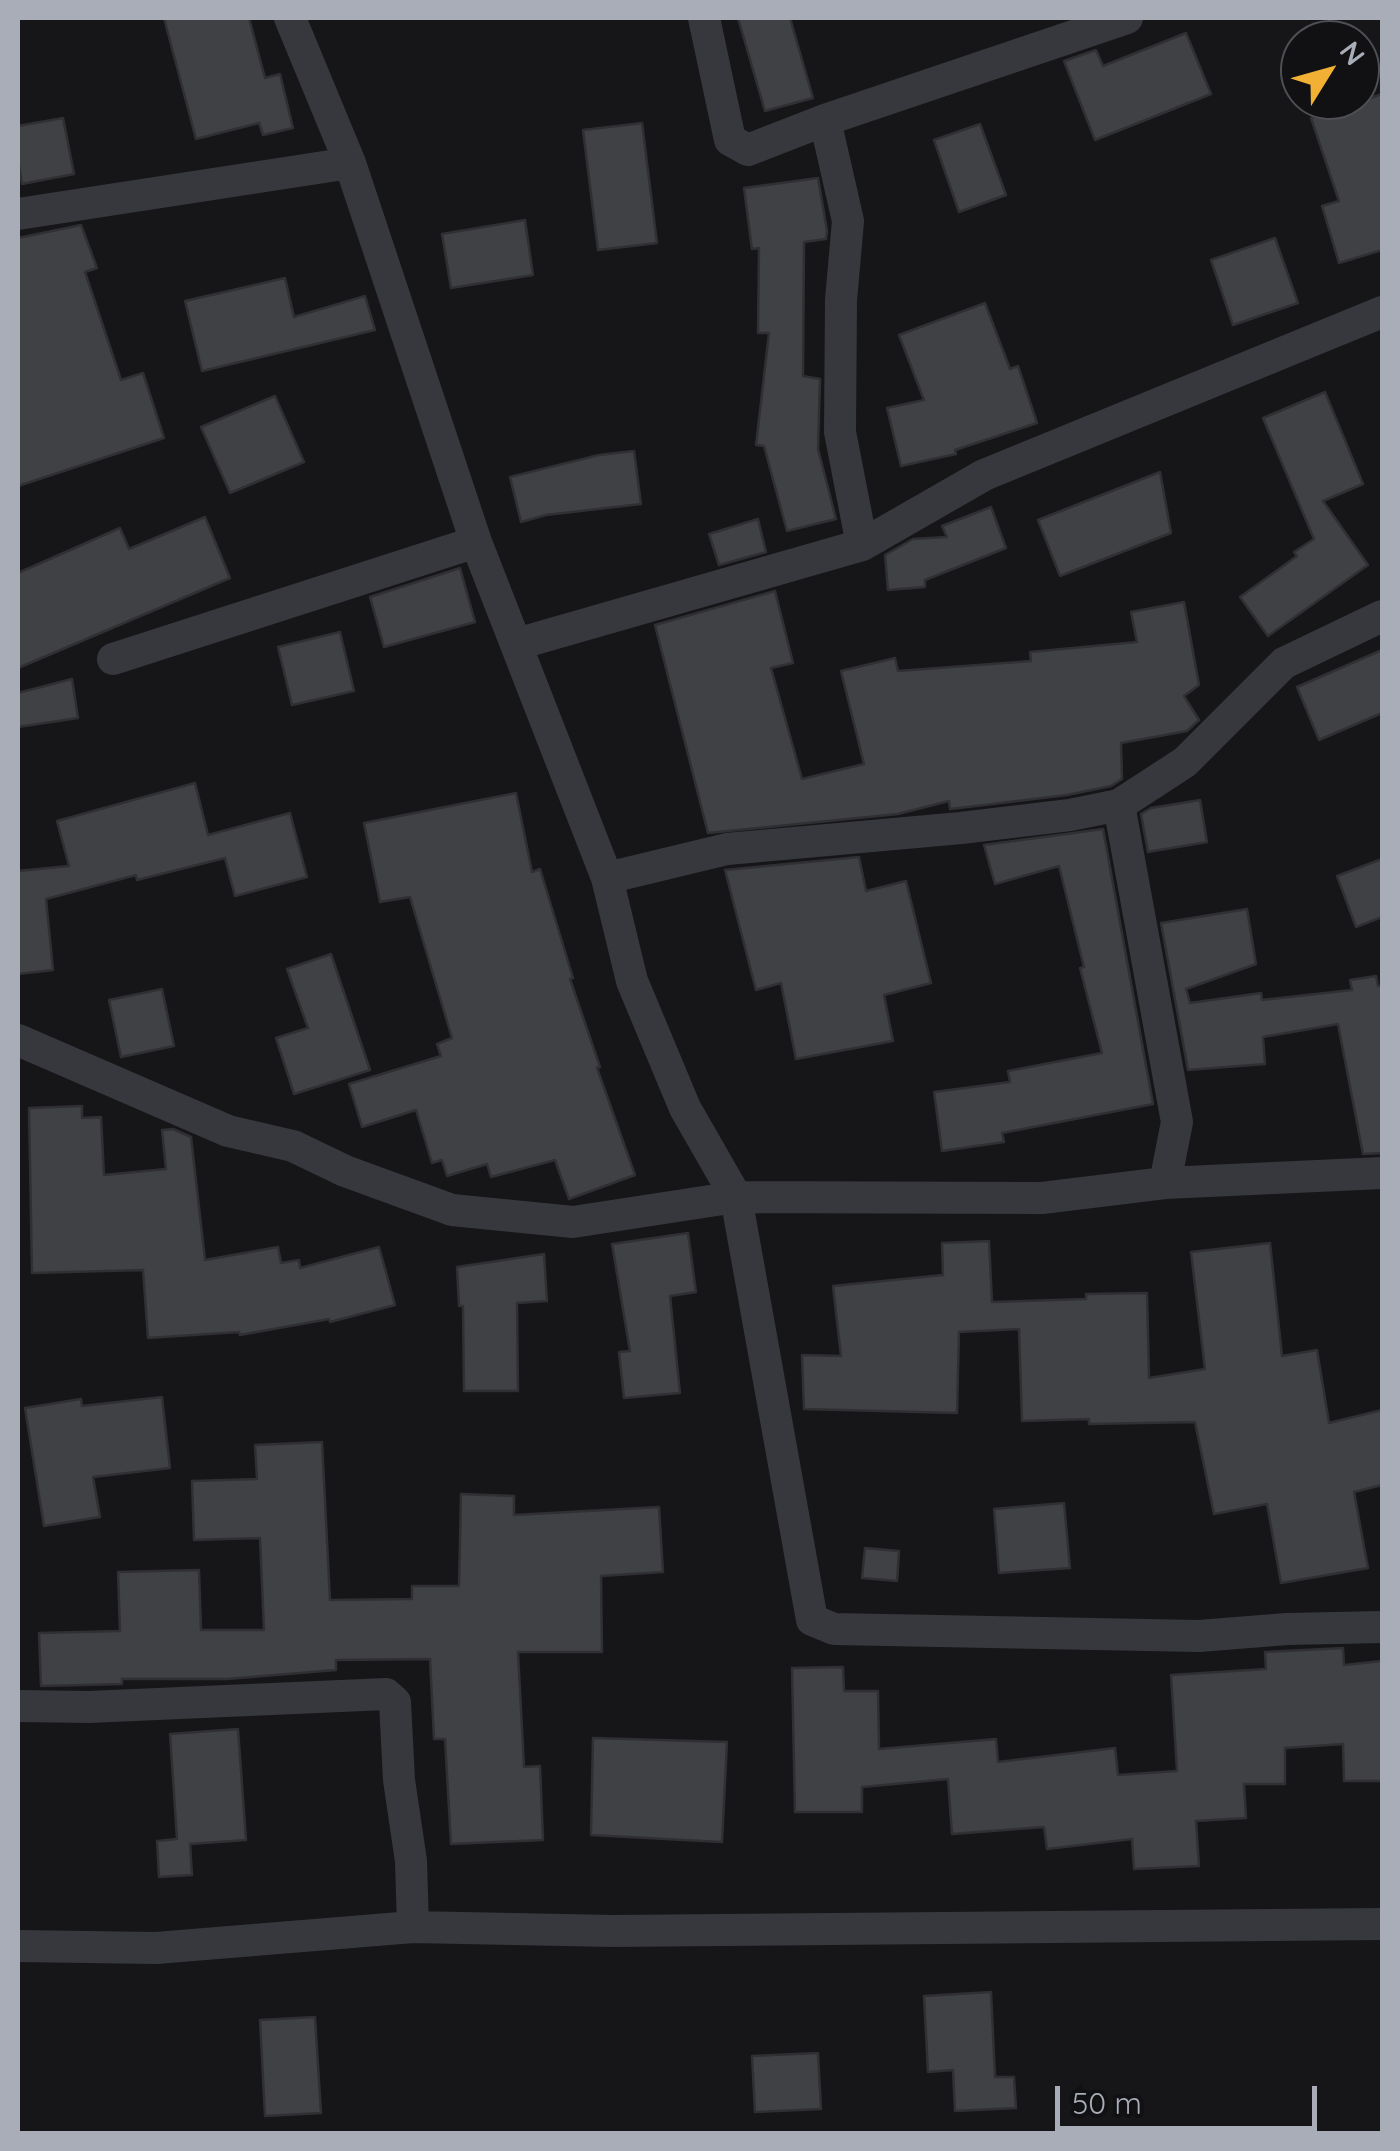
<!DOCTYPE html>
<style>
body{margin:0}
#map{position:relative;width:1400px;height:2151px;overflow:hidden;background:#161618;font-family:Quicksand,sans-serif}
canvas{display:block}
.frame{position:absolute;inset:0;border:20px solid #a8adb8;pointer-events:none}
.north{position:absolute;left:1280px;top:20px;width:100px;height:100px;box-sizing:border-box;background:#111113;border:2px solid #4d4f55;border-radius:50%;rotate:53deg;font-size:28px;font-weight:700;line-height:40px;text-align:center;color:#a8adb8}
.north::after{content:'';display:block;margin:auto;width:35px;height:45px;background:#f2b134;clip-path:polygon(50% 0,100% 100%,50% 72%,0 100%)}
.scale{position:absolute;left:1055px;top:2086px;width:262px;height:45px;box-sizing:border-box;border:5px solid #a8adb8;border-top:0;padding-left:12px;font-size:30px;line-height:35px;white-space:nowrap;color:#a8adb8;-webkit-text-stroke:8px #111113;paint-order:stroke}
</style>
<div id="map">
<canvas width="1400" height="2151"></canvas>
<div class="frame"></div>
<div class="north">N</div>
<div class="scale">50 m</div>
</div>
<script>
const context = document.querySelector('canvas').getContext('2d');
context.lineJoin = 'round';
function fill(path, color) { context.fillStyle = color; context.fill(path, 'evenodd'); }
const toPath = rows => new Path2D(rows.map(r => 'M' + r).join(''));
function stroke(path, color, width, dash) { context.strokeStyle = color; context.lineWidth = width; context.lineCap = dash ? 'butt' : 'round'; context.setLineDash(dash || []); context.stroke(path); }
const building = toPath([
 [164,18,249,18,265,78,280,74,293,128,263,135,259,123,196,139,164,18],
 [738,18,790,18,813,98,765,111,738,18],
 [1186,33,1211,94,1095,140,1064,61,1096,50,1103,66,1186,33],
 [1382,94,1382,250,1339,263,1322,206,1339,201,1311,118,1382,94],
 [63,118,74,174,22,184,18,159,18,126,63,118],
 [642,123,657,243,598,250,583,130,642,123],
 [980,124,1006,195,959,212,934,140,980,124],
 [818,178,827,231,826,239,804,242,803,376,820,379,818,449,836,519,787,531,764,446,756,445,769,333,758,333,759,248,752,249,744,188,818,178],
 [525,220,533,275,451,288,442,234,525,220],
 [81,225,97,268,85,272,121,380,143,373,164,438,18,486,18,238,81,225],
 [1275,238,1298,303,1233,325,1211,260,1275,238],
 [285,278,294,317,365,296,375,330,202,371,185,301,285,278],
 [985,303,1010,369,1018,366,1037,423,955,450,956,454,901,466,887,408,924,400,899,335,985,303],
 [1325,392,1363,484,1323,501,1368,565,1268,636,1240,597,1297,556,1294,552,1314,539,1263,418,1325,392],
 [275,396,304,462,230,493,201,427,275,396],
 [634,451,641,504,546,515,521,522,510,477,599,455,634,451],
 [1160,472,1171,533,1060,576,1038,520,1160,472],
 [991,507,1006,548,925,580,925,587,888,590,885,555,913,539,947,537,942,526,991,507],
 [205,517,230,578,18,668,18,573,120,528,129,549,205,517],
 [758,519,766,552,719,565,709,534,758,519],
 [460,568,475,622,384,647,370,597,460,568],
 [775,591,793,663,771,668,802,779,864,764,841,671,895,658,898,671,1031,661,1030,652,1137,642,1131,612,1184,602,1199,685,1184,696,1199,720,1187,731,1121,743,1122,779,1111,786,1067,795,959,808,950,809,949,801,898,814,708,833,655,625,775,591],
 [340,632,354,691,292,705,278,647,340,632],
 [1382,650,1382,713,1319,740,1297,687,1382,650],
 [72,679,78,718,18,727,18,693,72,679],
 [195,783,208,835,290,813,307,877,235,896,225,858,137,880,136,875,46,899,53,970,18,974,18,871,69,866,57,821,195,783],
 [516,793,532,872,540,869,573,978,570,979,600,1067,597,1068,635,1175,569,1199,555,1160,491,1177,487,1164,447,1176,442,1160,432,1163,416,1110,362,1127,349,1084,441,1056,437,1044,452,1038,410,897,380,902,364,823,516,793],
 [1200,800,1207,842,1148,852,1141,814,1151,808,1200,800],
 [1103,829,1153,1104,1002,1133,1004,1142,942,1151,934,1092,1010,1082,1008,1071,1102,1053,1080,968,1084,967,1059,866,995,884,984,845,1103,829],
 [859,857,866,891,906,881,931,983,884,995,893,1041,796,1059,781,983,756,990,725,870,859,857],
 [1382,859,1382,917,1356,927,1337,876,1382,859],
 [1247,909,1256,964,1186,989,1190,1003,1261,993,1262,1000,1352,990,1350,980,1376,976,1378,986,1382,986,1382,1153,1363,1154,1338,1024,1263,1037,1265,1064,1188,1070,1161,923,1247,909],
 [331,954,370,1070,294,1094,276,1038,308,1028,287,969,331,954],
 [162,989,174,1046,121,1057,109,1000,162,989],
 [82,1106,82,1118,101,1117,104,1175,166,1169,162,1130,173,1129,191,1137,205,1260,278,1247,281,1263,299,1260,300,1268,379,1247,395,1305,330,1322,329,1319,240,1335,239,1332,148,1338,143,1270,32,1273,29,1108,82,1106],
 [688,1233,696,1292,670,1296,680,1393,624,1398,619,1352,630,1351,612,1244,688,1233],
 [989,1241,992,1302,1086,1299,1086,1294,1147,1293,1149,1378,1205,1369,1191,1252,1270,1243,1282,1356,1317,1350,1329,1423,1382,1410,1382,1485,1354,1492,1368,1568,1281,1583,1267,1504,1214,1514,1195,1422,1089,1424,1089,1419,1022,1421,1019,1329,959,1332,957,1413,804,1409,802,1355,841,1356,833,1286,943,1275,942,1243,989,1241],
 [544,1254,547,1301,517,1303,518,1391,464,1391,463,1306,459,1306,457,1267,544,1254],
 [162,1397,170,1468,93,1477,100,1517,44,1526,25,1408,81,1399,82,1406,162,1397],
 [322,1442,330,1600,412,1599,412,1586,459,1586,461,1494,514,1496,514,1515,659,1507,663,1572,601,1576,602,1652,518,1652,524,1767,540,1766,543,1840,451,1844,445,1739,434,1739,430,1659,336,1660,336,1670,227,1679,122,1679,122,1684,41,1686,39,1633,120,1631,118,1572,199,1570,201,1630,264,1630,260,1538,194,1540,192,1481,257,1479,255,1445,322,1442],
 [1064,1503,1070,1568,999,1573,994,1509,1064,1503],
 [865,1548,899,1551,897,1581,862,1578,865,1548],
 [1343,1648,1344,1665,1382,1661,1382,1781,1344,1781,1343,1744,1285,1748,1285,1784,1244,1784,1246,1818,1196,1821,1199,1866,1134,1869,1132,1839,1047,1849,1044,1827,952,1834,948,1779,862,1787,862,1812,795,1812,792,1668,843,1667,844,1691,878,1691,879,1749,996,1739,998,1762,1115,1748,1118,1775,1177,1771,1171,1675,1266,1669,1265,1652,1343,1648],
 [238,1729,246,1840,190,1844,192,1875,159,1877,157,1841,177,1839,170,1734,238,1729],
 [593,1738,727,1742,722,1842,591,1835,593,1738],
 [991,1992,995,2077,1014,2077,1016,2108,955,2111,953,2070,928,2072,924,1996,991,1992],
 [315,2017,321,2113,265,2116,260,2020,315,2017],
 [818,2053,821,2109,755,2112,752,2056,818,2053]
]);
const minor = toPath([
 [290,18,350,163,476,542,607,878,632,981,685,1108,736,1197,812,1620,834,1629,1199,1636,1287,1629,1382,1627],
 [704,18,730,140,748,150,825,120,1127,18],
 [825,120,848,221,841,300,840,432,862,545],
 [18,214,350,163],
 [517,644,862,545,984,475,1382,312],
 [113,659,476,542],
 [1119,805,1177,1122,1165,1183],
 [607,878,727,849,961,828,1070,815,1119,805,1185,762,1284,663,1382,616],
 [18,1040,228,1131,293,1146,345,1171,452,1210,573,1222,736,1197,1042,1198,1165,1183,1382,1173],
 [18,1706,89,1707,386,1694,395,1702,399,1780,411,1861,413,1927],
 [18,1946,156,1948,413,1927,613,1931,1382,1924]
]);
fill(building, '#404145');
stroke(building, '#303034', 2.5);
stroke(minor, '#37383d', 32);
</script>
